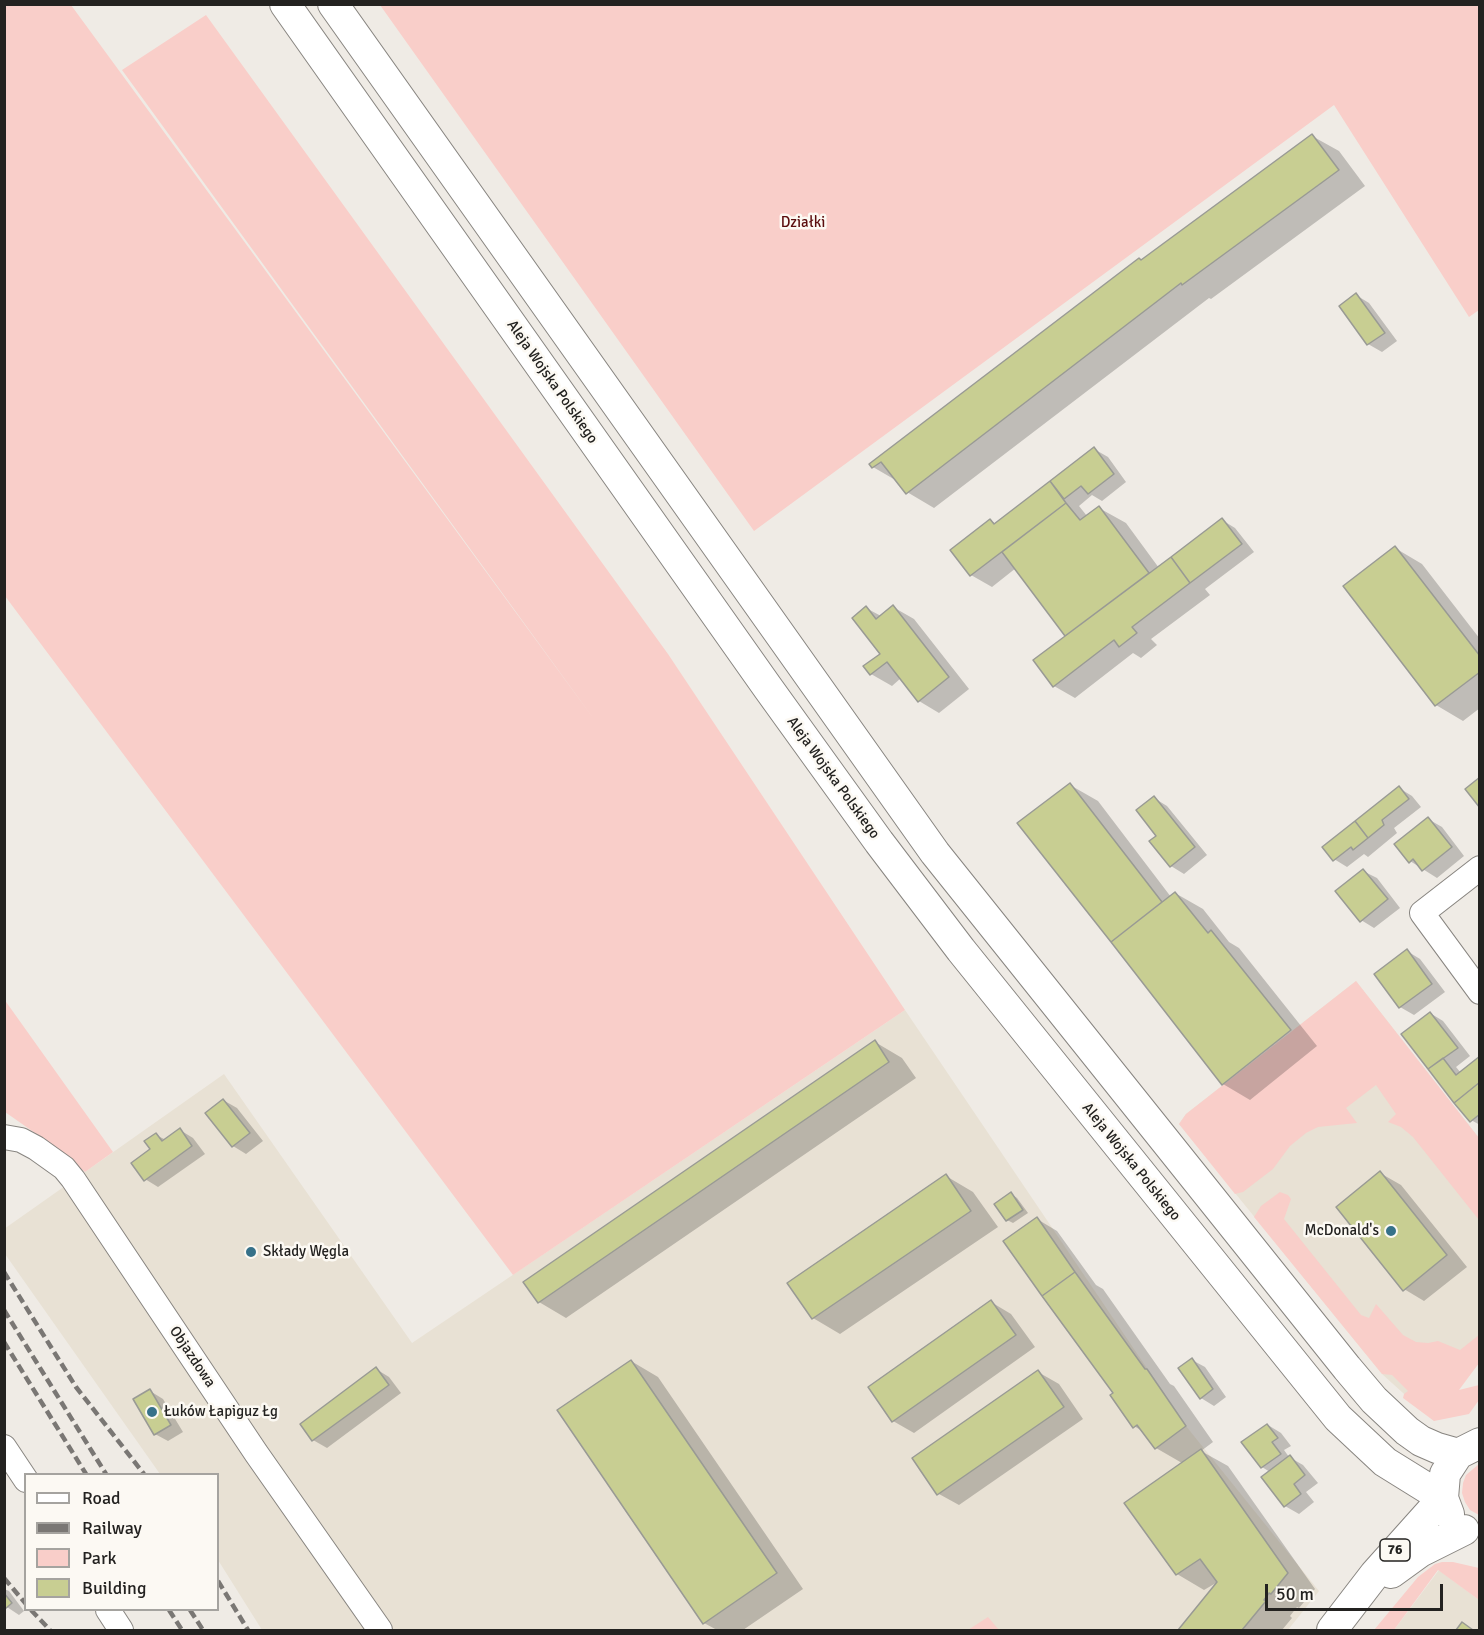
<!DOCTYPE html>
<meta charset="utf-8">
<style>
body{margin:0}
#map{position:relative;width:1484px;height:1635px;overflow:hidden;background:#efebe5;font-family:Signika,sans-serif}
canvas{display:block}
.frame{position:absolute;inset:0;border:6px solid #232220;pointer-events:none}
.legend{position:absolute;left:24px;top:1473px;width:195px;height:138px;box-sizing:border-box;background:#fcf9f3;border:2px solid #a5a39f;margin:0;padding:8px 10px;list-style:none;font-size:18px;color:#232220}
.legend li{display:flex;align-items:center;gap:12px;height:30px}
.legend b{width:30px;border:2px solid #a5a39f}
.scale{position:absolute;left:1265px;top:1584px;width:178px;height:27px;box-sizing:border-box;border:3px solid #232220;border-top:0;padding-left:8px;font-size:18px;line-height:21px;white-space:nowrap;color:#232220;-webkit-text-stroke:4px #fcf9f3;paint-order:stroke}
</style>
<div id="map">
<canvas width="1484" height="1635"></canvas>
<div class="frame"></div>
<ul class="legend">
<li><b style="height:8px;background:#fff"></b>Road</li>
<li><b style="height:8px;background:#7a7774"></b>Railway</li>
<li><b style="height:16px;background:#f9cec9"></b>Park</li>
<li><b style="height:16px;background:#c8ce92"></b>Building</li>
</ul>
<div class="scale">50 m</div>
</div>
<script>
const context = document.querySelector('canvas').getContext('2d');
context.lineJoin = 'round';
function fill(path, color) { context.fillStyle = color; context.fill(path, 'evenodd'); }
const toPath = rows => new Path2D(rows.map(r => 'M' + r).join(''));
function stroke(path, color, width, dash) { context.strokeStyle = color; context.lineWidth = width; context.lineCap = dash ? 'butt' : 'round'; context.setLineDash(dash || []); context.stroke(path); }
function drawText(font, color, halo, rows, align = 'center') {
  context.font = font + ' Signika,sans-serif'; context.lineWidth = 5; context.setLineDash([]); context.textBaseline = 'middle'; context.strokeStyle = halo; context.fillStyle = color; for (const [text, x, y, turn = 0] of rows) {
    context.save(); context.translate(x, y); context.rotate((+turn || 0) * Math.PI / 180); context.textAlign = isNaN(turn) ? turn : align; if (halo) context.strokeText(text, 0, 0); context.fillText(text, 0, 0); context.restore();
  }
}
const built = toPath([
 [1356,981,1479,1138,1479,1363,1434,1421,1382,1374,1179,1124,1186,1114],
 [905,1010,1186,1426,1319,1591,1288,1630,262,1630,218,1560,218,1474,160,1474,5,1254,4,1229,224,1074,412,1343],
 [1439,1570,1479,1600,1479,1630,1394,1630]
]);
const green = toPath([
 [5,4,71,5,596,722,122,70,206,15,668,654,905,1010,513,1275,5,596],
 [380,5,1479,5,1479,310,1469,317,1334,105,754,531],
 [1356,981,1479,1138,1479,1220,1413,1137,1401,1127,1388,1122,1396,1114,1376,1085,1346,1108,1357,1123,1318,1127,1306,1133,1290,1146,1273,1169,1243,1192,1235,1194,1179,1124,1186,1114],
 [4,999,113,1152,85,1172,55,1147,5,1112],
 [1280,1192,1288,1195,1291,1199,1284,1219,1361,1315,1369,1318,1376,1304,1403,1335,1416,1342,1428,1343,1438,1341,1460,1350,1479,1335,1479,1363,1459,1390,1479,1385,1479,1400,1469,1414,1434,1421,1403,1398,1404,1394,1408,1391,1392,1375,1382,1374,1254,1217,1261,1206],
 [1479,1464,1479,1515,1470,1510,1465,1502,1462,1493,1463,1483,1466,1475],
 [1442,1562,1453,1562,1479,1568,1479,1600,1438,1570,1394,1630,1374,1630,1418,1577,1435,1564],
 [988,1617,999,1630,968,1630]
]);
const shadow = toPath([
 [1312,136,1339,151,1365,186,1211,299,1209,298,934,508,907,492,897,481,873,467,1142,261],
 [1356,295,1369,303,1397,341,1382,352,1368,344],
 [1094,449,1108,457,1126,482,1102,501,1092,495,1079,506,1087,516,1099,508,1126,523,1159,568,1222,520,1235,528,1254,552,1205,589,1210,595,1151,639,1157,645,1141,658,1133,653,1075,698,1054,686,1066,635,1016,568,992,587,971,575,990,520,996,524],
 [1395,548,1422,564,1480,639,1480,708,1463,721,1436,705],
 [893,607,914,619,969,689,939,713,919,701,901,678,892,686,871,674,882,654,866,608,881,616],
 [1070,785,1098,801,1171,897,1175,893,1203,909,1229,942,1239,948,1317,1046,1250,1100,1223,1084,1019,823],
 [1399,788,1412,796,1421,807,1394,828,1397,833,1368,857,1364,854,1347,867,1334,859],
 [1154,798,1167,806,1207,855,1184,874,1171,866],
 [1428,819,1442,827,1464,856,1437,878,1410,861],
 [1363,871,1377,878,1400,908,1374,928,1361,920],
 [1407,951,1420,959,1445,992,1414,1015,1400,1007],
 [1430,1013,1443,1021,1470,1056,1456,1067,1461,1073,1480,1058,1480,1125,1471,1120,1403,1034],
 [875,1042,902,1058,916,1078,566,1318,539,1302,525,1282],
 [223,1100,237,1108,263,1141,246,1154,233,1146],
 [180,1130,193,1138,205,1154,158,1187,145,1179,156,1135,166,1140],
 [1380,1173,1401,1185,1467,1267,1424,1301,1404,1289],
 [946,1176,973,1192,998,1227,840,1334,813,1318],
 [1011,1194,1017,1198,1028,1213,1013,1223,1007,1220],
 [1037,1219,1057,1231,1096,1285,1103,1289,1170,1384,1174,1386,1213,1442,1201,1451,1228,1466,1315,1589,1299,1608,1297,1607,1290,1616,1292,1618,1282,1630,1180,1630,1221,1580,1204,1590,1177,1574,1182,1463,1156,1448,1144,1432,1134,1426,1115,1393],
 [991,1302,1011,1314,1035,1347,914,1433,893,1421],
 [1192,1360,1205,1367,1226,1397,1214,1406,1201,1398],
 [631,1361,658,1377,803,1589,743,1630,717,1630,704,1623],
 [376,1369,389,1377,401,1393,327,1448,313,1440,302,1424],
 [1038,1372,1059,1384,1083,1419,959,1505,939,1494],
 [150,1391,163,1399,183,1432,168,1441,155,1434],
 [1268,1425,1281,1433,1291,1446,1284,1450,1289,1457,1303,1465,1318,1483,1306,1492,1314,1502,1299,1514,1285,1506,1270,1472,1262,1467,1244,1443],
 [4,1589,9,1591,24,1611,19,1615,4,1605]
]);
const building = toPath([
 [1312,134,1339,170,1182,285,1181,283,906,494,881,462,872,468,869,464,1139,258,1141,260,1312,134],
 [1356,293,1385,333,1367,345,1339,306,1356,293],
 [1094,447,1114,474,1088,494,1081,486,1064,499,1050,481,1094,447],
 [1050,481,1066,503,970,576,950,550,990,519,994,524,1050,481],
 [1066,503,1080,520,1099,506,1149,573,1065,636,1002,552,1066,503],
 [1222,518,1242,544,1190,583,1171,557,1222,518],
 [1395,546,1480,656,1480,672,1435,706,1343,586,1395,546],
 [1171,557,1190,583,1132,627,1137,633,1119,647,1114,640,1053,687,1033,660,1171,557],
 [893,605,949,677,918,702,887,662,870,675,863,666,880,654,852,618,866,606,876,619,893,605],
 [1480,777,1480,808,1465,789,1480,777],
 [1070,783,1162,902,1111,942,1017,823,1070,783],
 [1399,786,1409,799,1382,820,1384,825,1368,838,1355,821,1399,786],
 [1154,796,1195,847,1170,867,1149,841,1156,836,1136,810,1154,796],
 [1428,817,1452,847,1422,871,1413,859,1409,863,1394,844,1428,817],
 [1355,821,1368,838,1353,850,1351,847,1333,861,1322,847,1355,821],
 [1363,869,1388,899,1360,922,1335,891,1363,869],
 [1175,892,1208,933,1211,930,1291,1030,1222,1085,1111,942,1175,892],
 [1407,949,1432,984,1399,1008,1374,974,1407,949],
 [1430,1012,1458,1048,1428,1069,1401,1034,1430,1012],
 [875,1040,889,1062,538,1303,523,1282,875,1040],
 [1480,1056,1480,1082,1454,1103,1428,1069,1443,1058,1456,1075,1480,1056],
 [1480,1082,1480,1114,1470,1122,1454,1103,1480,1082],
 [223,1099,250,1133,232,1147,205,1113,223,1099],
 [180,1128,192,1146,144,1181,131,1163,150,1149,144,1141,156,1133,162,1141,180,1128],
 [1380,1171,1447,1255,1403,1291,1336,1207,1380,1171],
 [946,1174,971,1211,812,1319,787,1283,946,1174],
 [1011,1192,1023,1210,1006,1221,994,1204,1011,1192],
 [1037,1217,1075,1272,1042,1296,1003,1241,1037,1217],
 [1075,1272,1145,1369,1147,1369,1186,1426,1155,1449,1137,1425,1133,1428,1110,1395,1113,1393,1042,1296,1075,1272],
 [991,1300,1016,1335,892,1422,868,1387,991,1300],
 [1192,1358,1213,1389,1200,1399,1178,1368,1192,1358],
 [631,1360,777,1573,703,1624,557,1410,631,1360],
 [376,1367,389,1385,312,1441,300,1424,376,1367],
 [1038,1370,1064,1407,937,1495,912,1458,1038,1370],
 [150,1389,171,1425,154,1435,133,1399,150,1389],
 [1267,1424,1278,1438,1272,1442,1281,1454,1261,1468,1241,1442,1267,1424],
 [1201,1449,1288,1573,1271,1594,1269,1593,1264,1600,1266,1601,1242,1630,1178,1630,1217,1582,1200,1559,1176,1575,1124,1503,1201,1449],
 [1290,1455,1305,1475,1294,1484,1301,1494,1284,1507,1261,1477,1290,1455],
 [4,1593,12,1603,5,1609,4,1608,4,1593],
 [1462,1622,1473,1630,1456,1630,1462,1622]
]);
const minor = toPath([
 [1480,868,1422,913,1480,992],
 [4,1137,21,1140,36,1148,64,1168,73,1179,256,1453,380,1630],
 [4,1447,26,1480],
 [108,1610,121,1630]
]);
const major = toPath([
 [285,4,768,688,879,842,961,950,1338,1418,1385,1462,1443,1498],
 [333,4,935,853,1347,1368,1374,1400,1407,1431,1421,1441,1437,1448,1458,1454],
 [1449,1514,1443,1498,1445,1474,1458,1454,1480,1443],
 [1391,1573,1420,1552,1464,1530],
 [1332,1630,1375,1574,1443,1498]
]);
const rail = toPath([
 [4,1272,76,1387,144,1474],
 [4,1310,106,1474],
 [4,1342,86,1474],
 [4,1578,26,1604],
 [218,1581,248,1630],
 [31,1610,50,1630],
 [169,1610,182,1630],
 [190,1610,203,1630]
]);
const markers = [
 [1391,1231,6,"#367189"],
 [251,1252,6,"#367189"],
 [152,1412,6,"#367189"]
];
const shields = [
 [1395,1550,30]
];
const shieldNames = [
 ["76",1395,1550]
];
const parkNames = [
 ["Działki",803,223]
];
const streetNames = [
 ["Aleja Wojska Polskiego",552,382,55],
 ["Aleja Wojska Polskiego",833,778,54],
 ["Aleja Wojska Polskiego",1131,1162,51],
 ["Objazdowa",192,1357,56]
];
const poiNames = [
 ["McDonald's",1379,1231,"right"],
 ["Składy Węgla",263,1252],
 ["Łuków Łapiguz Łg",164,1412]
];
fill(built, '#e8e1d4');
fill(green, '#f9cec9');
fill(shadow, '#0003');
fill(building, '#c8ce92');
stroke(building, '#999a94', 1.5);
stroke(minor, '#888580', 26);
stroke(major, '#888580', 32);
stroke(minor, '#fff', 24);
stroke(major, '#fff', 30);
stroke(rail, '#7a7774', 4.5, [9, 4.5]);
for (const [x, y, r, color] of markers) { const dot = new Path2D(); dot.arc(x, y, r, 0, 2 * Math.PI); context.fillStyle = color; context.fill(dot); stroke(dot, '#fcf9f3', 2); }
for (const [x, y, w] of shields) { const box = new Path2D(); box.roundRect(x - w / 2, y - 11, w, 22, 4.5); context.fillStyle = '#fcf9f3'; context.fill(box); stroke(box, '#232220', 1.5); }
drawText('bold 14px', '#232220', null, shieldNames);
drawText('15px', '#5b0d0d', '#fcf9f3', parkNames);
drawText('15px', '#232220', '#fcf9f3', streetNames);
drawText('15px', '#232220', '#fcf9f3', poiNames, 'left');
</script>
